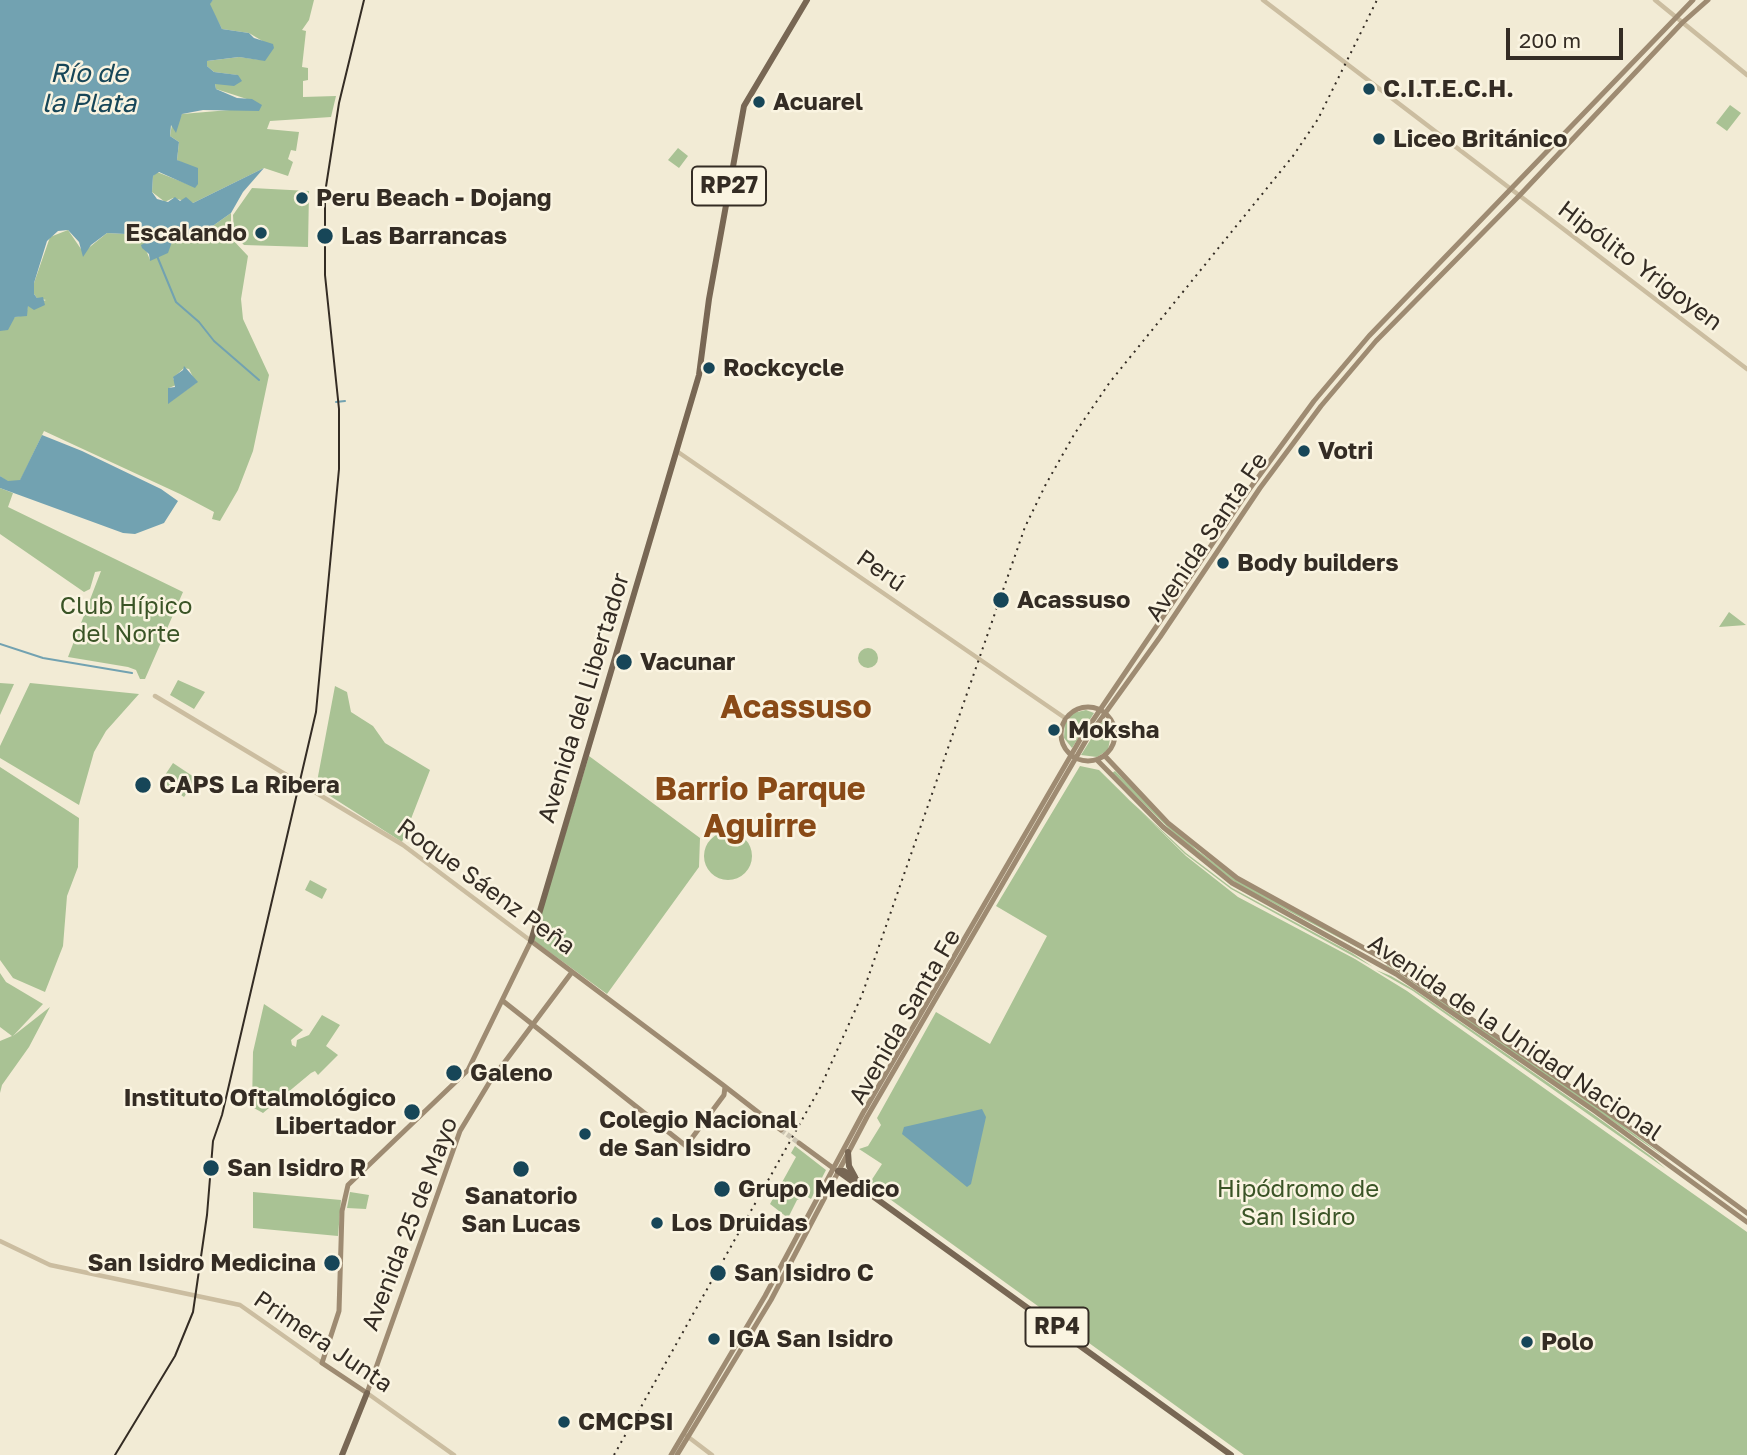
<!DOCTYPE html>
<html>
<head>
<meta charset="utf-8">
<style>
  body { margin:0 }
  #map { position:relative; width:1747px; height:1455px; overflow:hidden; background:#f2ebd5; font-family:"Golos Text",sans-serif }
  canvas { display:block }
  .scale { position:absolute; left:1506px; top:28px; width:117px; height:32px; box-sizing:border-box; border:4px solid #342c24; border-top:0; padding-left:9px; font-size:21px; line-height:24px; white-space:nowrap; color:#342c24; -webkit-text-stroke:5px #faf4e1; paint-order:stroke }
</style>
</head>
<body>
<div id="map">
<canvas width="1747" height="1455"></canvas>
<div class="scale">200 m</div>
</div>
<script>
const ctx = document.querySelector('canvas').getContext('2d');
ctx.lineJoin = 'round';
function fillPath(path, color) {
  ctx.fillStyle = color;
  ctx.fill(path, 'evenodd');
}
function toPath(rows) {
  const path = new Path2D();
  for (const r of rows) {
    if (r.length === 3) {
      path.moveTo(r[0] + r[2], r[1]);
      path.arc(r[0], r[1], r[2], 0, 2 * Math.PI);
      continue;
    }
    path.moveTo(r[0], r[1]);
    for (let i = 2; i < r.length; i += 2) path.lineTo(r[i], r[i + 1]);
  }
  return path;
}
function strokePath(path, color, width, dash) {
  ctx.strokeStyle = color;
  ctx.lineWidth = width;
  ctx.lineCap = dash ? 'butt' : 'round';
  ctx.setLineDash(dash || []);
  ctx.stroke(path);
}
function write(font, color, halo, rows, align = 'center') {
  ctx.font = font + ' "Golos Text",sans-serif';
  ctx.lineWidth = 5;
  ctx.setLineDash([]);
  ctx.textBaseline = 'middle';
  ctx.strokeStyle = halo;
  ctx.fillStyle = color;
  for (const [text, x, y, turn = 0] of rows) {
    ctx.save();
    ctx.translate(x, y);
    ctx.rotate((+turn || 0) * Math.PI / 180);
    ctx.textAlign = isNaN(turn) ? turn : align;
    if (halo) ctx.strokeText(text, 0, 0);
    ctx.fillText(text, 0, 0);
    ctx.restore();
  }
}
const green = toPath([
  [213,0,314,0,309,20,302,30,306,31,302,67,308,68,308,80,303,81,303,97,336,96,331,117,270,121,267,129,299,132,296,151,291,150,288,159,293,162,288,176,264,168,193,203,173,198,165,202,152,192,153,176,157,172,190,185,182,163,177,160,179,142,170,136,172,124,177,124,182,114,253,108,250,100,216,89,215,84,238,79,237,75,214,72,207,66,207,61,239,57,261,60,264,42,249,33,222,29,209,4],
  [1730,105,1741,113,1727,131,1716,123],
  [678,148,688,156,679,168,668,160],
  [252,188,309,191,308,247,244,245,234,234,233,215],
  [231,213,231,238,248,256,241,299,243,319,269,375,253,451,238,490,220,521,212,519,214,512,180,494,44,431,20,481,8,482,0,476,0,322,0,330,15,317,26,315,28,306,46,300,37,298,34,294,34,283,50,237,68,230,81,249,86,250,107,233,144,235,149,237,146,250,150,260,168,246,173,239,197,237],
  [184,368,189,369,196,383,168,403,169,388,176,385,173,378],
  [0,488,13,493,8,507,183,592,145,679,140,679,136,670,128,667,68,657,101,571,95,572,90,589,84,592,0,534],
  [1729,612,1746,625,1719,627],
  [868,658,10],
  [178,680,205,692,194,709,170,695],
  [0,683,14,684,0,715],
  [30,683,139,694,106,731,94,752,79,805,0,758,0,746],
  [335,686,347,692,351,712,373,726,385,743,430,770,402,842,316,787],
  [1086,710,1094,713,1072,748,1064,738,1065,722,1073,713],
  [1103,720,1111,734,1108,750,1097,757,1081,755],
  [589,756,700,838,699,867,607,994,533,940],
  [173,763,197,779,184,797,161,781],
  [1080,766,1099,770,1186,856,1238,897,1355,959,1407,991,1747,1232,1747,1455,1244,1455,869,1184,882,1164,859,1149,868,1146,881,1125,877,1118,936,1012,990,1044,1047,936,996,906],
  [0,767,79,818,78,867,67,896,63,946,45,992,13,978,0,960],
  [1115,771,1197,850,1232,876,1372,955,1239,885,1188,847,1112,773],
  [1124,795,1186,853,1232,888,1352,953,1373,967,1231,889,1185,854],
  [728,856,24],
  [310,880,327,889,322,899,305,890],
  [1386,965,1387,965,1600,1108,1666,1158],
  [1376,970,1391,976,1413,989,1593,1114,1652,1157,1666,1169,1413,991],
  [0,973,6,982,43,1004,13,1036,50,1007,29,1047,2,1085,0,1093,0,1041,12,1036,0,1027],
  [264,1004,303,1030,291,1040,292,1045,296,1047,297,1040,309,1035,322,1015,340,1025,326,1046,338,1055,318,1075,315,1071,311,1073,263,1113,252,1107,253,1052],
  [795,1146,826,1170,811,1199,806,1196,797,1200,788,1218,770,1204,796,1157,791,1153],
  [253,1192,341,1200,338,1236,253,1228],
  [350,1192,369,1195,366,1209,347,1208]
]);
const water = toPath([
  [0,0,213,0,210,4,222,29,249,33,254,38,273,44,274,48,265,61,239,57,207,61,207,66,214,72,238,75,242,81,234,86,215,84,216,89,237,98,252,99,262,105,259,111,203,110,182,114,176,133,171,125,170,136,179,142,177,160,198,168,198,184,195,188,159,172,153,176,152,192,157,199,168,202,175,197,180,201,186,197,193,203,264,168,243,192,231,213,197,237,173,239,168,253,150,261,149,254,142,248,141,245,149,241,144,235,107,233,91,245,83,257,79,242,68,230,58,231,47,241,34,283,34,294,37,298,43,297,45,305,34,310,28,306,27,316,15,317,8,330,0,331],
  [184,366,198,382,168,404,168,388,175,387,173,377,183,370],
  [42,435,82,451,161,489,178,501,164,523,135,534,123,533,0,488,0,476,8,481,20,480],
  [982,1109,986,1117,971,1184,967,1187,902,1134,904,1127]
]);
const stream = toPath([
  [157,256,176,302,199,322,214,341,259,380],
  [336,402,345,401],
  [0,644,43,658,132,673]
]);
const secondaryTunnel = toPath([
  [781,1130,799,1143]
]);
const tertiary = toPath([
  [1263,0,1747,369],
  [1655,0,1747,75],
  [678,452,1065,718],
  [155,696,403,845,531,941],
  [0,1241,50,1265,240,1305,322,1363],
  [367,1393,454,1455],
  [687,1436,712,1455]
]);
const secondary = toPath([
  [1088,734,27],
  [1105,756,1168,823,1237,878,1382,958,1632,1129,1747,1213],
  [1097,760,1163,827,1232,883,1396,974,1596,1112,1747,1222],
  [572,972,489,1083,460,1131,367,1393,322,1363,339,1311,342,1211,348,1185,468,1070,531,941,723,1085,781,1130],
  [503,1001,686,1146,724,1095,725,1087],
  [799,1143,833,1168],
  [671,1455,765,1296,863,1113,1081,738,1248,491,1314,401,1369,336,1693,0],
  [677,1455,771,1300,867,1117,1088,737,1160,637,1260,488,1321,406,1376,341,1519,196,1682,23,1708,0]
]);
const primary = toPath([
  [531,941,699,375,709,299,744,106,807,0],
  [848,1152,849,1166,855,1177],
  [838,1171,1231,1455],
  [838,1171,844,1171,866,1186],
  [342,1455,367,1393]
]);
const tram = toPath([
  [115,1455,175,1356,193,1312,207,1215,213,1141,222,1115,316,712,339,469,339,409,325,275,325,193,339,103,364,0]
]);
const rail = toPath([
  [614,1455,821,1086,862,995,1025,527,1046,484,1075,433,1110,382,1293,156,1318,119,1377,0]
]);
const markers = [
  [1369,89,7,"#174658"],
  [759,102,7,"#174658"],
  [1379,139,7,"#174658"],
  [302,198,7,"#174658"],
  [261,233,7,"#174658"],
  [325,236,9,"#174658"],
  [709,368,7,"#174658"],
  [1304,451,7,"#174658"],
  [1223,563,7,"#174658"],
  [1001,600,9,"#174658"],
  [624,662,9,"#174658"],
  [1054,730,7,"#174658"],
  [143,785,9,"#174658"],
  [454,1073,9,"#174658"],
  [412,1112,9,"#174658"],
  [585,1134,7,"#174658"],
  [211,1168,9,"#174658"],
  [521,1169,9,"#174658"],
  [722,1189,9,"#174658"],
  [657,1223,7,"#174658"],
  [332,1263,9,"#174658"],
  [718,1273,9,"#174658"],
  [714,1339,7,"#174658"],
  [1527,1342,7,"#174658"],
  [564,1422,7,"#174658"]
];
const shields = [
  [729,186,74],
  [1057,1327,63]
];
const shieldNames = [
  ["RP27",729,186],
  ["RP4",1057,1327]
];
const poiNames = [
  ["C.I.T.E.C.H.",1383,89],
  ["Acuarel",773,102],
  ["Liceo Británico",1393,139],
  ["Peru Beach - Dojang",316,198],
  ["Escalando",247,233,"right"],
  ["Las Barrancas",341,236],
  ["Rockcycle",723,368],
  ["Votri",1318,451],
  ["Body builders",1237,563],
  ["Acassuso",1017,600],
  ["Vacunar",640,662],
  ["Moksha",1068,730],
  ["CAPS La Ribera",159,785],
  ["Galeno",470,1073],
  ["Instituto Oftalmológico",396,1098,"right"],
  ["Libertador",396,1126,"right"],
  ["Colegio Nacional",599,1120],
  ["de San Isidro",599,1148],
  ["San Isidro R",227,1168],
  ["Grupo Medico",738,1189],
  ["Sanatorio",521,1196,"center"],
  ["San Lucas",521,1224,"center"],
  ["Los Druidas",671,1223],
  ["San Isidro Medicina",316,1263,"right"],
  ["San Isidro C",734,1273],
  ["IGA San Isidro",728,1339],
  ["Polo",1541,1342],
  ["CMCPSI",578,1422]
];
const streetNames = [
  ["Hipólito Yrigoyen",1640,266,37],
  ["Avenida Santa Fe",1207,537,-56],
  ["Perú",881,571,35],
  ["Avenida del Libertador",584,698,-73],
  ["Roque Sáenz Peña",486,887,36],
  ["Avenida Santa Fe",905,1017,-60],
  ["Avenida de la Unidad Nacional",1515,1038,34],
  ["Avenida 25 de Mayo",410,1224,-69],
  ["Primera Junta",323,1342,34]
];
const parkNames = [
  ["Club Hípico",126,606],
  ["del Norte",126,634],
  ["Hipódromo de",1298,1189],
  ["San Isidro",1298,1217]
];
const waterNames = [
  ["Río de",89,74],
  ["la Plata",89,104]
];
const districtNames = [
  ["Acassuso",796,708],
  ["Barrio Parque",760,790],
  ["Aguirre",760,827]
];
fillPath(green, '#a9c294');
fillPath(water, '#72a2b1');
strokePath(stream, '#72a2b1', 2);
strokePath(secondaryTunnel, '#ccc5b2', 5, [5, 2.5]);
strokePath(tertiary, '#cbbda0', 4.5);
strokePath(secondary, '#9e8b72', 5);
strokePath(primary, '#786754', 6);
strokePath(tram, '#342c24', 2);
strokePath(rail, '#342c24', 2, [2, 5]);
for (const [x, y, r, color] of markers) {
  const dot = new Path2D();
  dot.arc(x, y, r, 0, 2 * Math.PI);
  ctx.fillStyle = color;
  ctx.fill(dot);
  strokePath(dot, '#faf4e1', 2.5);
}
for (const [x, y, w] of shields) {
  const box = new Path2D();
  box.roundRect(x - w / 2, y - 19.5, w, 39, 5);
  ctx.fillStyle = '#faf4e1';
  ctx.fill(box);
  strokePath(box, '#342c24', 2);
}
write('bold 23px', '#342c24', null, shieldNames);
write('bold 24px', '#342c24', '#faf4e1', poiNames, 'left');
write('24px', '#342c24', '#faf4e1', streetNames);
write('24px', '#3a5426', '#faf4e1', parkNames);
write('italic 26px', '#174658', '#faf4e1', waterNames);
write('bold 32px', '#894a17', '#faf4e1', districtNames);
</script>
</body>
</html>
